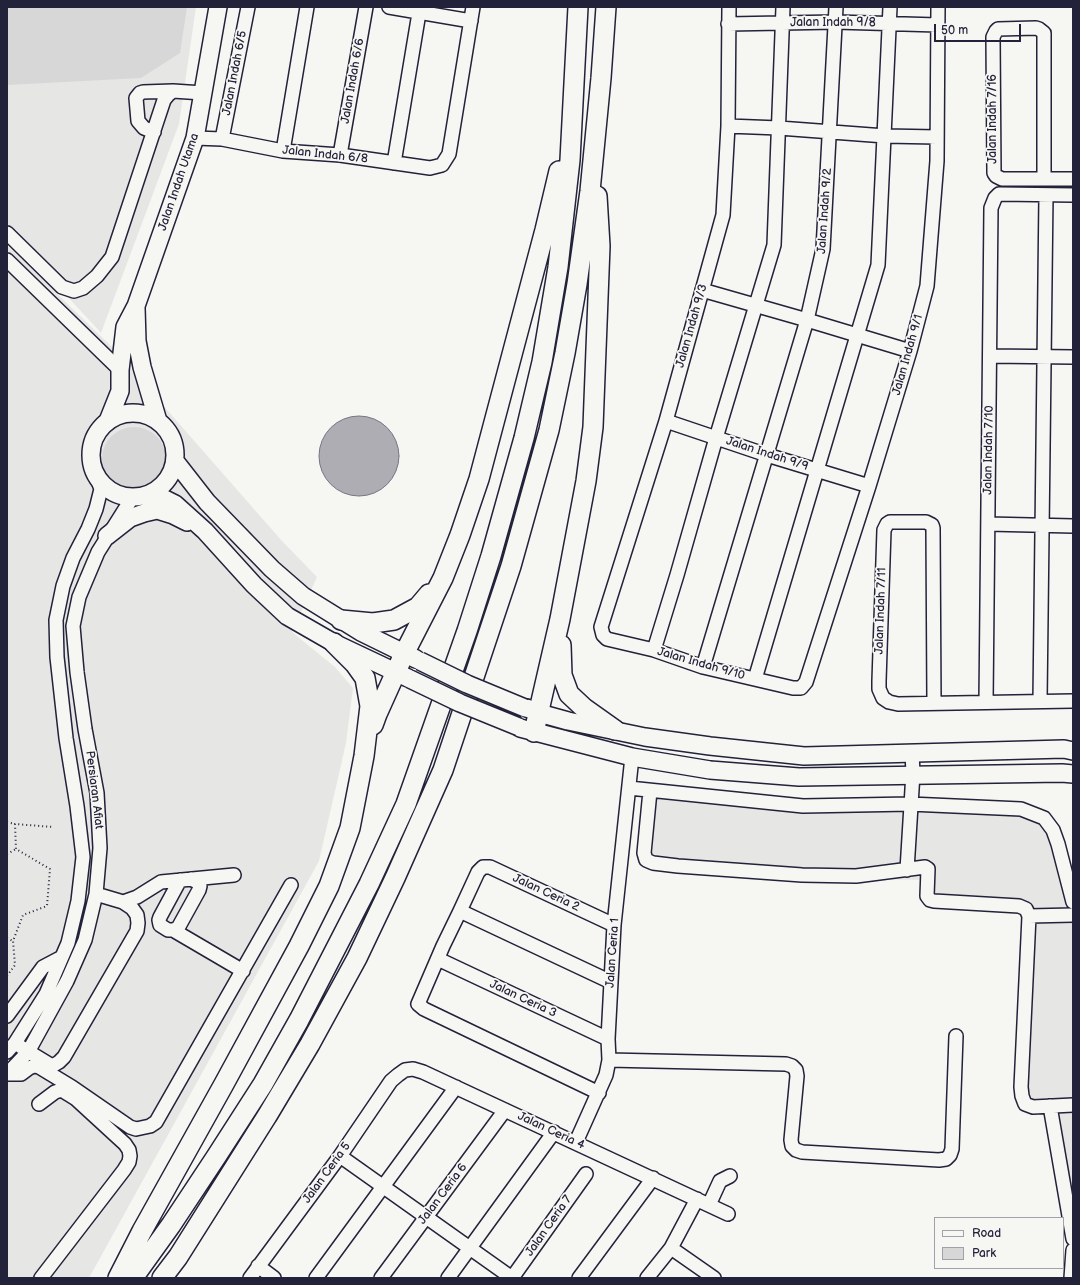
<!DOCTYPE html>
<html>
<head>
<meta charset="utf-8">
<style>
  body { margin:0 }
  #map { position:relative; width:1080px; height:1285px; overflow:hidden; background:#f6f6f2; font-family:"Balsamiq Sans",sans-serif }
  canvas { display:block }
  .frame { position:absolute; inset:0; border:8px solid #22223b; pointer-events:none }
  .legend { position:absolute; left:934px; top:1217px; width:130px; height:52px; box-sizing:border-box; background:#f6f6f2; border:1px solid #a1a1a9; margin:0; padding:5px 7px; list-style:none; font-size:12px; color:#22223b }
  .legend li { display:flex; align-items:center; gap:8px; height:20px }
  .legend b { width:20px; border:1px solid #a1a1a9 }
  .scale { position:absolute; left:934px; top:24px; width:87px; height:18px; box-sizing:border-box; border:2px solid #22223b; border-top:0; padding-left:5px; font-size:12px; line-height:14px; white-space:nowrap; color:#22223b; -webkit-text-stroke:3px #f6f6f2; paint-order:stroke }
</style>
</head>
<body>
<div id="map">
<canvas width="1080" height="1285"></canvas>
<div class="frame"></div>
<ul class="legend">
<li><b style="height:5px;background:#f6f6f2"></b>Road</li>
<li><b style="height:11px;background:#d7d7d7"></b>Park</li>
</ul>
<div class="scale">50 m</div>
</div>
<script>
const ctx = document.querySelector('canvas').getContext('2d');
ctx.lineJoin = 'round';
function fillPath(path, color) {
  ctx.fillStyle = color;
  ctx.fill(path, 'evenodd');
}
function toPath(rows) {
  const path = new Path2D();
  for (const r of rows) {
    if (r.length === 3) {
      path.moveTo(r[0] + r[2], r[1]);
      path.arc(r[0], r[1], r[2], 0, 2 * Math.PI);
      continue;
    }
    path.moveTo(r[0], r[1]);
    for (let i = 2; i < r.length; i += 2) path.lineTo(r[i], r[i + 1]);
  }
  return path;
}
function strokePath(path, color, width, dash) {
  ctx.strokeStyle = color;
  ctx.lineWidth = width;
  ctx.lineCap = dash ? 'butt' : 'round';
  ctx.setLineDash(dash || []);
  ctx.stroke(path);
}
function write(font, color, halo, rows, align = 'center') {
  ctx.font = font + ' "Balsamiq Sans",sans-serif';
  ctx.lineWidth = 3.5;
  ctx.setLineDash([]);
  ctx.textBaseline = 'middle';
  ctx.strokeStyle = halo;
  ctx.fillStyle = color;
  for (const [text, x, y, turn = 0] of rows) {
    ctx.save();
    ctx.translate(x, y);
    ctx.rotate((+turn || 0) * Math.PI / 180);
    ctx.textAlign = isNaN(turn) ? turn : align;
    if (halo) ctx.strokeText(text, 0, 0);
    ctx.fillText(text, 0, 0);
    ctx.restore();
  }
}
const built = toPath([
  [7,7,196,7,179,124,101,333,7,231],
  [7,245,111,346,282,541,317,577,292,632,335,667,353,688,346,743,319,861,89,1278,7,1278],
  [648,787,802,802,1046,815,1073,887,1073,1278,1070,1242,1048,1111,1018,1103,1023,912,929,903,925,880,856,879,644,861]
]);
const green = toPath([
  [7,7,187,7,180,53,141,78,7,85],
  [134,459,32]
]);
const water = toPath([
  [359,456,40]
]);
const path = toPath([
  [7,822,15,824],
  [7,854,16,849],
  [7,938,13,941],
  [7,976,15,965,13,941,23,915,47,906,50,869,16,849,15,824,53,827]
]);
const minor = toPath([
  [389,7,471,21],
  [729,7,728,126,723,215,666,421,601,627,603,635,607,639,654,650,703,667,793,688,801,688,806,682,869,486,910,351,927,286,937,161,938,7],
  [728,24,836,22,938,25],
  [728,126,779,128,885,136,937,137],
  [154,132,144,128,138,121,136,98,140,93,143,92,173,91],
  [195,138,222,139,283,151,340,155,430,168,442,165,449,154,473,7],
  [222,139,248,7],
  [283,151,307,7],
  [340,155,366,7],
  [394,163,420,7],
  [1044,178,1044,33,1039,29,1036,28,998,29,996,31,993,37,994,173,996,176,1002,179,1073,179],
  [7,233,62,287,74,291,83,288,97,276,112,257,164,100,168,95,173,91,203,93],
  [7,260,120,370],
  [702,290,807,320,910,351],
  [990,356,1073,357],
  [666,421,767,455,869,486],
  [988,524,1073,526],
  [654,650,677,575,716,438,774,245,783,7],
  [703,667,807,320,823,249,836,7],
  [755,679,878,265,890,7],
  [1040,701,1046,195],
  [986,702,991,208,995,198,999,194,1073,195],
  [934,703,933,528,932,525,926,522,890,522,887,524,884,530,879,681,879,689,883,698,889,702,898,704,1073,701],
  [629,788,803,806,910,804,1021,809,1044,818,1053,830,1058,844,1073,902],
  [650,791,644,853,646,860,653,863,678,866,802,875,856,876,925,867,928,869,927,896,930,900,934,901,1019,906,1026,909,1029,916,1021,1087,1022,1096,1025,1104,1033,1107,1073,1105],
  [907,870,913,773,912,753],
  [180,880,160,917,159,920,160,925,168,930,173,930,178,928,199,890,200,886,199,883,191,879],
  [123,902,137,897,161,882,234,875],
  [460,911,611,982],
  [1029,916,1073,915],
  [173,930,243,971],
  [438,959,608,1039],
  [7,1016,43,967,62,957],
  [21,1047,49,1064,54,1065,59,1062,64,1057,137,931,138,923,137,915,132,908,123,902,96,894],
  [7,1052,15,1043,46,994,68,943,78,901,83,857,77,806,66,738,57,657,56,620,63,586,73,558,88,529,96,509,101,489,97,478],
  [609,1060,786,1064,792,1066,796,1070,797,1076,791,1140,792,1146,796,1150,802,1152,939,1160,946,1159,950,1155,952,1149,956,1036],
  [7,1074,28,1052,67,981,85,940,96,894,100,848,97,793,85,729,77,672,73,626,79,597,98,552,132,498],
  [8,1074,21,1074,29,1068,34,1066,39,1067,72,1087,130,1127,136,1129,150,1126,156,1122,291,885],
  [599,1093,424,1009,418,1004,443,946,460,911,478,872,483,867,490,867,614,925],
  [39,1104,55,1092,62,1090,68,1094,76,1099,125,1144,129,1150,130,1156,129,1162,124,1170,41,1278],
  [1050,1106,1073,1239],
  [576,1142,606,1075,609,1060,608,1039,614,925,632,757],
  [340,1156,512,1278],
  [709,1205,720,1181,730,1176],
  [671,1248,714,1278],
  [258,1266,274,1278],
  [250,1278,340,1156,391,1081,398,1075,405,1070,413,1069,423,1072,728,1214],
  [316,1278,456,1087],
  [381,1278,505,1110],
  [448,1278,554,1132],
  [512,1278,586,1174],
  [579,1278,653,1178],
  [647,1278,671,1248,697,1199],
  [1071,1278,1073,1250]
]);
const major = toPath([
  [136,308,137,341,142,367,158,421],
  [133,455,42],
  [108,421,120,391,120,370,125,327,136,306,195,138,218,7],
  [175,461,207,502,272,569,303,596,361,632,416,659],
  [145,496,163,498,175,504,205,531,254,585,287,616,334,643,408,678],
  [107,536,130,518,144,513,157,510,173,515,187,522],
  [527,708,539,713,568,721,645,737,710,746,804,756,1064,749,1073,751],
  [520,728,632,757,710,770,799,777,1062,773,1073,774]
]);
const highway = toPath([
  [341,620,373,623,394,620,418,607,429,594],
  [561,645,562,675,569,694,584,708,615,730],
  [373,725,377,714,404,654,443,578,460,535,479,479,545,230,559,171],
  [534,732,560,619,586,481,593,427,600,246,597,196],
  [118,1278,142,1231,224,1084,299,946,329,886,350,828,364,756,370,706,365,678,355,664,334,643],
  [133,1278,171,1225,216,1157,263,1084,299,1020,369,884,406,804,467,631,491,556,524,438,542,362,558,267,570,160,578,7],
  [162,1278,178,1257,267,1116,310,1044,357,958,395,878,443,770,511,566,549,430,565,353,577,284,590,191,601,78,606,7]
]);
const majorBridge = toPath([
  [420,661,467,684,525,708],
  [410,679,460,703,519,727]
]);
const streetNames = [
  ["Jalan Indah 9/8",833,23],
  ["Jalan Indah 6/5",235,73,-79],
  ["Jalan Indah 6/6",353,81,-80],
  ["Jalan Indah 7/16",993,119,-90],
  ["Jalan Indah 6/8",325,155,6],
  ["Jalan Indah Utama",179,182,-71],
  ["Jalan Indah 9/2",825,211,-86],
  ["Jalan Indah 9/3",692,326,-74],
  ["Jalan Indah 9/1",908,355,-74],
  ["Jalan Indah 7/10",989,450,-89],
  ["Jalan Indah 9/9",767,454,18],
  ["Jalan Indah 7/11",881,611,-88],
  ["Jalan Indah 9/10",701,664,16],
  ["Persiaran Afiat",94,790,83],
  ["Jalan Ceria 2",546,893,25],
  ["Jalan Ceria 1",613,953,-86],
  ["Jalan Ceria 3",523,999,25],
  ["Jalan Ceria 4",551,1131,25],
  ["Jalan Ceria 5",327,1173,-54],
  ["Jalan Ceria 6",443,1194,-53],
  ["Jalan Ceria 7",549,1226,-55]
];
fillPath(built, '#e6e6e4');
fillPath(green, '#d7d7d7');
fillPath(water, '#adadb3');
strokePath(water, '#757583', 1);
strokePath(minor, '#22223b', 16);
strokePath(major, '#22223b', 20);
strokePath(highway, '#22223b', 22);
strokePath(path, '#22223b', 2, [1, 3]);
strokePath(minor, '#f6f6f2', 13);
strokePath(major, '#f6f6f2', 17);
strokePath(highway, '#f6f6f2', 19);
strokePath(majorBridge, '#22223b', 20, []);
strokePath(majorBridge, '#f6f6f2', 17);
write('12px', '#22223b', '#f6f6f2', streetNames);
</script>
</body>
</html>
